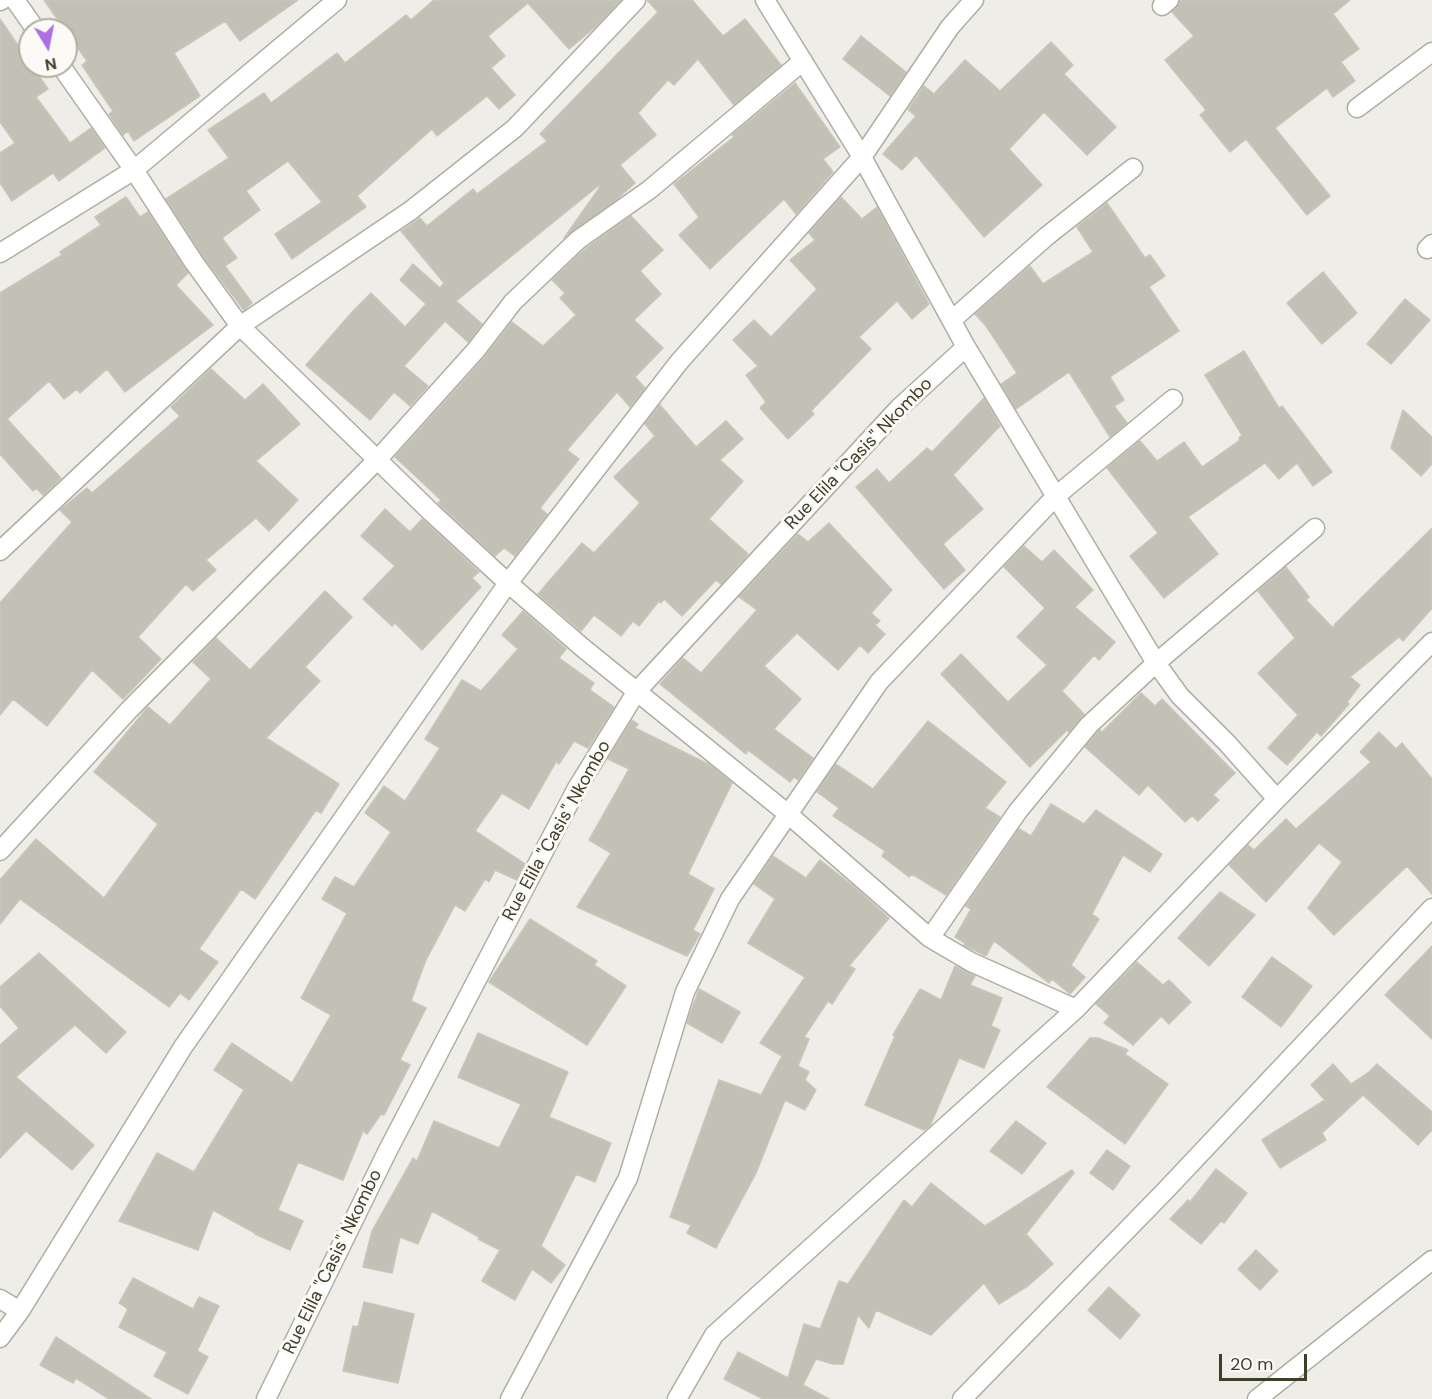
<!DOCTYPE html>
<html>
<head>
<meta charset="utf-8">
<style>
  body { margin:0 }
  #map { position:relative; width:1432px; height:1399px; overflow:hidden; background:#eeede7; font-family:"DM Sans",sans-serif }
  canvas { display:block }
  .north { position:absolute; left:18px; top:18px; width:60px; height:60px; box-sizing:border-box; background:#fbfaf7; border:2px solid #afafa4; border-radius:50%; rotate:170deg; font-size:16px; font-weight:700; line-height:24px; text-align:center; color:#3e3f27 }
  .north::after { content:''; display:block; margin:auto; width:21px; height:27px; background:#af6ee5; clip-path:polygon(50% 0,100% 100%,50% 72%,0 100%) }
  .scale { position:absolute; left:1219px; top:1354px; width:88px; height:27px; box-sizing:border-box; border:3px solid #3e3f27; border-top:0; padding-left:8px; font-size:18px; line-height:21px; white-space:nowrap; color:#3e3f27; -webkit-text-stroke:4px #fbfaf7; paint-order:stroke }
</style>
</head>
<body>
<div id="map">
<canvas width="1432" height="1399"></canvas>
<div class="north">N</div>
<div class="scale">20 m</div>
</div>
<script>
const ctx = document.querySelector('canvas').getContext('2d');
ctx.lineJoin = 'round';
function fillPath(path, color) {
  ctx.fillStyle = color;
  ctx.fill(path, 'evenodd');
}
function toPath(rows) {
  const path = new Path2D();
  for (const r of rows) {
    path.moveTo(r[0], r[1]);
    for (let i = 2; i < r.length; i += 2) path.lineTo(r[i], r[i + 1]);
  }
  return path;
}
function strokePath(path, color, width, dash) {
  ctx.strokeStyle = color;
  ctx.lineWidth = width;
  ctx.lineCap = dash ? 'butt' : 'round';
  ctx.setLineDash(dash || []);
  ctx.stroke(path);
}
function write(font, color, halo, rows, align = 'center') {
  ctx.font = font + ' "DM Sans",sans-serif';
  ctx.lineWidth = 6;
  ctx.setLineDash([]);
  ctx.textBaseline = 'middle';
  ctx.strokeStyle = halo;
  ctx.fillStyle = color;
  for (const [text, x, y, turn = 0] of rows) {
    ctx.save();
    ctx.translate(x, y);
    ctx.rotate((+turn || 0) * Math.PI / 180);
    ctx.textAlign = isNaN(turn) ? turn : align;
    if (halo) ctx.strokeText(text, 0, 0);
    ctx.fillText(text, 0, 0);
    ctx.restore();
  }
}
const building = toPath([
  [44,0,298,0,240,41,225,21,174,53,200,96,134,141,128,131,123,135,109,114,113,111,82,65,87,61,44,0],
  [434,0,621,0,594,28,569,49,528,3,488,36,505,56,491,68,515,95,499,109,487,96,437,136,432,129,357,196,366,207,292,259,275,234,322,202,288,161,246,191,260,210,222,238,237,258,225,266,252,303,244,310,202,255,166,199,229,158,208,130,264,93,271,103,337,53,345,63,406,15,411,20,434,0],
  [647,0,692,0,723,36,745,19,781,65,734,105,698,59,674,85,668,80,638,113,656,135,620,165,635,183,616,200,564,238,600,187,598,186,456,301,482,324,468,342,445,321,404,366,428,386,410,406,394,392,370,420,306,365,353,311,371,293,405,327,426,304,400,280,413,264,440,288,444,283,401,231,420,218,427,226,473,189,477,194,547,141,540,134,658,12,647,0],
  [1180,0,1350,0,1333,14,1359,49,1341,62,1355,81,1333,97,1327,88,1275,128,1330,196,1307,215,1246,139,1230,152,1200,115,1206,110,1165,60,1194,36,1172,12,1179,4,1180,0],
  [0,19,30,63,30,66,32,66,48,89,36,97,70,143,91,128,105,148,59,181,53,173,12,201,0,183,0,153,15,143,0,122,0,19],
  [861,36,906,72,890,96,843,59,861,36],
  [1051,42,1073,65,1064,74,1116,127,1087,155,1044,112,1009,149,1042,185,984,237,916,155,902,170,883,154,916,116,908,110,924,86,934,94,965,60,1000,91,1051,42],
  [795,83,840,147,823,159,833,172,796,214,784,199,710,269,679,235,699,217,674,184,734,137,732,135,795,83],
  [126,197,140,217,148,212,188,273,176,285,213,325,125,392,107,369,80,393,77,389,64,399,49,381,7,419,61,478,43,495,36,488,33,491,0,454,0,293,62,255,60,252,101,225,95,217,126,197],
  [841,197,862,219,877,207,929,304,912,319,897,301,859,337,871,349,811,411,814,414,788,439,760,408,766,402,746,375,758,366,733,340,754,320,771,337,817,289,790,260,815,240,809,233,841,197],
  [1107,203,1145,258,1150,255,1165,276,1149,287,1179,331,1110,377,1124,400,1114,406,1127,423,1110,437,1069,372,1016,409,1001,384,1017,373,986,326,975,314,1030,266,1043,284,1093,252,1077,227,1107,203],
  [631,216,663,250,640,271,661,294,634,320,663,348,635,377,645,388,630,407,617,392,567,450,579,459,540,508,547,514,515,556,504,548,495,556,438,503,441,500,395,457,484,358,512,322,543,346,576,315,560,298,565,293,552,280,585,249,631,216],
  [1323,272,1357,313,1322,344,1287,303,1323,272],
  [1405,299,1430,320,1391,364,1367,344,1405,299],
  [1244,351,1279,408,1282,406,1332,472,1313,486,1297,463,1279,479,1265,463,1188,517,1218,554,1164,598,1130,556,1158,533,1107,468,1140,441,1157,461,1184,442,1202,467,1240,440,1239,438,1242,435,1205,375,1244,351],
  [211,369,245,400,263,384,300,424,256,461,298,500,269,531,256,518,206,560,216,570,193,591,186,584,138,637,161,659,123,699,92,670,47,726,13,699,0,715,0,603,72,522,60,510,87,488,92,493,180,416,171,407,211,369],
  [984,398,1000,426,953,475,983,509,943,544,965,570,944,589,856,487,877,469,889,483,927,448,932,452,984,398],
  [660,405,696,447,726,421,743,439,720,460,743,481,709,519,748,554,721,584,716,580,682,616,664,599,661,603,659,601,639,626,633,621,621,636,594,615,581,631,538,594,582,543,594,553,640,503,614,477,655,436,645,424,660,405],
  [1403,410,1432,437,1432,464,1421,476,1391,448,1403,410],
  [385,509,410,532,422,519,479,572,472,578,481,587,422,650,395,623,392,626,363,599,395,566,361,536,385,509],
  [829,523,892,590,871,613,880,621,875,625,885,634,868,653,860,645,838,670,797,633,764,666,801,699,774,729,813,758,798,780,794,777,790,782,748,750,746,754,660,684,683,658,701,673,757,610,739,597,798,534,808,542,829,523],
  [1432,528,1432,608,1403,641,1399,637,1350,677,1360,685,1347,702,1349,704,1321,736,1317,732,1287,765,1268,748,1298,715,1258,673,1295,638,1258,591,1286,567,1309,597,1306,600,1333,628,1335,624,1432,528],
  [1024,546,1042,562,1054,550,1093,590,1075,607,1115,642,1099,660,1094,655,1062,691,1084,714,1069,732,1067,730,1030,767,941,674,961,654,1008,702,1047,665,1017,637,1045,608,1004,567,1024,546],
  [325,591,352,617,305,667,320,681,266,738,339,784,321,813,316,810,255,899,241,889,199,949,218,962,189,1000,180,993,169,1007,20,899,0,924,0,880,36,839,104,898,158,824,94,772,148,707,170,725,211,679,193,662,216,638,250,670,325,591],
  [523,611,566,649,559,658,594,683,590,690,614,707,588,748,574,741,559,764,556,762,529,809,502,793,475,831,525,864,517,880,495,870,489,882,485,879,465,911,455,905,425,962,411,1001,426,1008,400,1060,410,1065,384,1115,381,1114,367,1134,363,1131,343,1180,298,1162,278,1210,303,1221,290,1250,255,1234,255,1233,213,1210,198,1250,119,1221,157,1153,194,1172,244,1090,214,1070,232,1043,292,1083,331,1015,301,998,347,913,322,899,335,877,354,887,391,832,365,813,384,786,405,801,440,748,425,739,462,680,481,691,518,649,502,635,523,611],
  [1141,693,1155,706,1162,699,1235,773,1213,795,1219,800,1198,821,1192,816,1185,822,1148,785,1139,795,1085,747,1097,733,1100,730,1102,732,1141,693],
  [632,720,638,724,635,728,710,765,732,783,688,874,714,889,693,930,700,934,687,956,577,907,611,853,589,840,629,769,608,759,632,720],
  [928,721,1006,782,985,808,1000,817,946,895,912,874,909,877,882,856,885,851,833,816,839,808,817,792,836,764,873,789,928,721],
  [1379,732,1396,749,1402,743,1432,779,1432,894,1407,866,1334,935,1308,908,1342,862,1319,843,1266,902,1229,865,1248,845,1254,850,1286,819,1296,829,1371,762,1360,752,1379,732],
  [1051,804,1084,824,1096,810,1162,854,1150,872,1123,855,1092,914,1099,919,1071,965,1085,977,1070,994,1052,979,1049,983,994,941,986,956,964,945,965,943,955,937,971,909,966,906,1019,829,1031,836,1051,804],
  [773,856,806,878,820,860,852,885,889,918,849,966,855,969,832,1004,828,1001,804,1037,809,1039,798,1066,809,1072,805,1080,816,1090,805,1110,785,1100,756,1173,716,1248,687,1233,691,1225,670,1217,719,1080,761,1095,782,1056,760,1043,805,977,748,943,775,899,754,884,773,856],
  [1220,892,1255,915,1209,966,1178,938,1220,892],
  [530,919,597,961,594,965,626,986,587,1045,489,982,530,919],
  [1432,946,1432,1039,1385,995,1432,946],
  [39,953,126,1032,106,1053,75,1025,16,1077,94,1145,72,1170,26,1131,0,1158,0,1045,19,1028,0,1006,0,987,39,953],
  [1272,957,1312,986,1281,1027,1242,997,1272,957],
  [1137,962,1163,985,1169,980,1191,1002,1169,1024,1161,1016,1133,1045,1104,1023,1110,1016,1096,1004,1137,962],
  [955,966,975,976,970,985,1002,998,991,1026,1000,1030,984,1068,959,1058,930,1126,924,1130,865,1105,895,1036,893,1035,920,989,941,1000,955,966],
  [699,989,740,1012,722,1043,687,1023,699,989],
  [478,1033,568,1072,549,1117,611,1143,595,1182,576,1174,541,1246,565,1265,551,1283,532,1269,515,1300,482,1281,500,1250,478,1239,479,1237,432,1211,418,1244,400,1237,392,1273,363,1267,372,1231,413,1158,417,1161,434,1121,499,1148,521,1104,458,1077,478,1033],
  [1090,1038,1098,1038,1128,1050,1125,1054,1168,1084,1125,1144,1047,1087,1090,1038],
  [1333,1064,1351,1084,1369,1072,1377,1064,1432,1112,1432,1130,1418,1145,1363,1095,1322,1133,1326,1140,1280,1168,1262,1140,1325,1100,1311,1085,1333,1064],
  [1016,1121,1046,1143,1022,1174,990,1151,1016,1121],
  [1107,1150,1130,1166,1113,1190,1090,1173,1107,1150],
  [1216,1169,1247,1193,1224,1223,1221,1221,1201,1244,1170,1219,1188,1200,1190,1202,1216,1169],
  [1072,1170,1074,1173,1026,1234,1053,1264,1029,1285,999,1304,984,1283,931,1335,876,1310,869,1328,858,1315,843,1364,833,1364,816,1359,803,1385,829,1399,763,1399,724,1379,738,1352,788,1378,804,1324,820,1329,839,1281,848,1284,904,1200,912,1207,931,1183,985,1226,1072,1170],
  [1256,1250,1278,1271,1260,1290,1238,1269,1256,1250],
  [133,1278,193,1309,199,1297,219,1306,197,1351,208,1357,188,1394,154,1376,167,1352,119,1327,128,1309,119,1303,133,1278],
  [1109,1287,1140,1315,1120,1339,1088,1310,1109,1287],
  [364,1302,414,1314,398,1383,343,1371,353,1326,358,1327,364,1302],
  [56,1337,151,1399,109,1399,76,1378,73,1383,40,1365,56,1337]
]);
const minor = toPath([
  [15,0,36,30],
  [765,0,862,157,966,347,1156,663,1180,696,1227,743,1277,799],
  [0,1,2,0],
  [1162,6,1169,0],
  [61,66,134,170,193,261,240,326,432,513,508,583,583,648,788,814,930,938,971,962,1076,1009],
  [1357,108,1432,52],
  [1427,249,1432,244],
  [0,253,134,170,337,0],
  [952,320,1047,236,1133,168],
  [0,551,240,326,410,211,515,128,636,0],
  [0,851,129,710,378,459,476,350,513,302,578,240,649,190,803,61],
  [930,938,1018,811,1089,725,1156,663,1315,528],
  [0,1299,20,1311],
  [0,1338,20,1311,183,1047,508,583,679,362,862,157,950,27,974,0],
  [266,1399,388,1150,577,788,637,691,899,408,966,347],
  [510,1399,628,1178,685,992,730,899,879,682,1056,496,1173,399],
  [677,1399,714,1335,1076,1009,1277,799,1432,642],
  [962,1399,1165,1191,1432,908],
  [1257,1399,1432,1260]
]);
const streetNames = [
  ["Rue Elila \"Casis\" Nkombo",859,454,-46],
  ["Rue Elila \"Casis\" Nkombo",557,831,-61],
  ["Rue Elila \"Casis\" Nkombo",333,1262,-64]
];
fillPath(building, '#c3c1b6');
strokePath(building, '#c7c6ba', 1.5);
strokePath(minor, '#afaea2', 21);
strokePath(minor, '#fff', 18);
write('18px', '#3e3f27', '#fbfaf7', streetNames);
</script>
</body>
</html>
